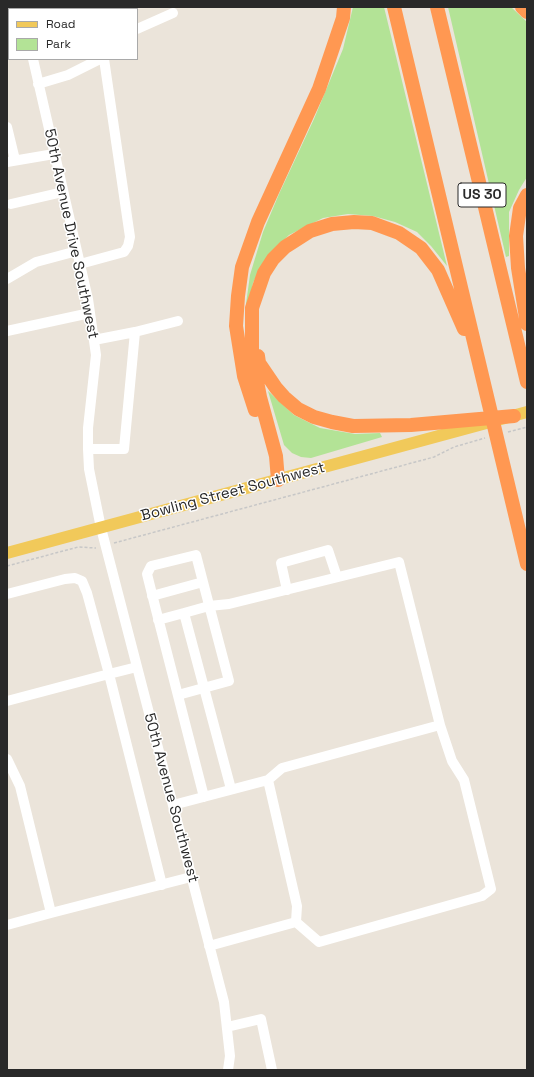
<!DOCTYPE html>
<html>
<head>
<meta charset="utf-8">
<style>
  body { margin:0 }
  #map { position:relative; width:534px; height:1077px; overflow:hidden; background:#ebe4da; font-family:"Space Grotesk",sans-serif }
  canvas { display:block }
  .frame { position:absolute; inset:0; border:8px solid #292929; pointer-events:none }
  .legend { position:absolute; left:8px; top:8px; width:130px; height:52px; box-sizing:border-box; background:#fff; border:1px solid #a9a9a9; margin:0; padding:5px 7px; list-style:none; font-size:12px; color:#292929 }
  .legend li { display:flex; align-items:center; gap:8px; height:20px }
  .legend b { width:20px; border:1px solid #a9a9a9 }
</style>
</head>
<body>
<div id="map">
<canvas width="534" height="1077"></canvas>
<div class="frame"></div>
<ul class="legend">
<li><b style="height:5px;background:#f1c95a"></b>Road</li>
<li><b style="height:11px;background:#b3e396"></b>Park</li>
</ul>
</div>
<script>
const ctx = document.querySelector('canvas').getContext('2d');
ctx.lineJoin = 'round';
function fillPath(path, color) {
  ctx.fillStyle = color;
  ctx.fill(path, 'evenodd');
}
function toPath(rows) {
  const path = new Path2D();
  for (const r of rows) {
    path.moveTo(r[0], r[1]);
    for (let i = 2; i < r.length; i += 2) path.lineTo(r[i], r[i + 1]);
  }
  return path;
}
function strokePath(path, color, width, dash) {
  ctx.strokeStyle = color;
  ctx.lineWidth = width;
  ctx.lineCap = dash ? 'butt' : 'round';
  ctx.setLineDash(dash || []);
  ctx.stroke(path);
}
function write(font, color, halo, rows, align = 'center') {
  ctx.font = font + ' "Space Grotesk",sans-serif';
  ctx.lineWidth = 3;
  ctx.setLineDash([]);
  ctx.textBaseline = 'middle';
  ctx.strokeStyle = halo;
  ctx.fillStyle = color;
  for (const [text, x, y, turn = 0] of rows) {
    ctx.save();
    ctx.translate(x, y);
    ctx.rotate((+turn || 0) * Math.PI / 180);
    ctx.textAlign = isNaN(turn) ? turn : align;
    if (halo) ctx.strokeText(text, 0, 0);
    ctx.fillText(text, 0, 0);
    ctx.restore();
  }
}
const green = toPath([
  [353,7,384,7,447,266,431,246,417,232,395,222,373,216,348,214,323,218,289,235,272,252,259,270,253,283,246,319,246,304,250,275,263,232,279,194,314,119,343,49],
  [448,7,511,7,527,22,527,177,519,190,509,212,509,256,506,257],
  [268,391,294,415,320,428,355,434,380,433,382,437,311,458,301,457,292,453,284,445]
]);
const path = toPath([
  [508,432,527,427],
  [114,543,434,457,454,447,485,438],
  [7,566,78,547,96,548]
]);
const minor = toPath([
  [21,7,21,9],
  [66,7,66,9],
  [137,29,173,13],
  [33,59,88,299,96,355,88,428,88,449,89,469,101,528,224,1002,230,1056,228,1070],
  [38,84,68,75,100,59],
  [7,127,15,160],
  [7,162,54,154],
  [11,204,63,192],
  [80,264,124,252,128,246,130,237,104,59],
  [7,279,36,262,77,251],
  [7,331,90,313],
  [135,332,178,321],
  [88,449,124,449,135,332,94,340],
  [287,590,281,563,328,550,337,577],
  [7,594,65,579,75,578,82,581,87,593,109,674,137,667],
  [152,596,203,582,196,555,151,566,147,574,155,606,204,797],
  [158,620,184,613],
  [178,695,229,681,203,582],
  [7,701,109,674,162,885],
  [7,759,20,786,51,913,191,877],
  [231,789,184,613,209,606,229,604,399,562,440,725,282,768,268,780],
  [173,805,268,780,297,906,296,922,209,946],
  [296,922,319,942,482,896,491,889,464,780,452,761,440,725],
  [7,925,51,913],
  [227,1027,261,1019,272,1070]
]);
const major = toPath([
  [7,553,527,412]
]);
const highway = toPath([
  [394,7,527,564],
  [437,7,527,382],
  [522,7,527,12],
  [527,195,520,208,516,236,518,268,527,324],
  [258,356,259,363,276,388,284,397,298,409,314,417,332,422,353,426,411,425,514,416],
  [255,410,244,376,236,326,238,296,242,267,258,222,319,89,343,18,344,7],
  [278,480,276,456,260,397,252,355,252,308,264,273,273,259,285,247,310,231,332,224,354,222,372,223,399,233,421,248,438,270,464,329]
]);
const shields = [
  [482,195,48]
];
const shieldNames = [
  ["US 30",482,195]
];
const streetNames = [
  ["50th Avenue Drive Southwest",71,234,78],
  ["Bowling Street Southwest",233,492,-15],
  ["50th Avenue Southwest",171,798,75]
];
fillPath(green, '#b3e396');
strokePath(path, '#c7c7c7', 1.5, [3, 2]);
strokePath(minor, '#fff', 10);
strokePath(major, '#f1c95a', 12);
strokePath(highway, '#ff9852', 14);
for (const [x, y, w] of shields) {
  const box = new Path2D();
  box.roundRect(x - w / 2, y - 12, w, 24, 3);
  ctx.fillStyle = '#fff';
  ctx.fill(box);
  strokePath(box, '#292929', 1);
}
write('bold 14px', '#292929', null, shieldNames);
write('15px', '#292929', '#fff', streetNames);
</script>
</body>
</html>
